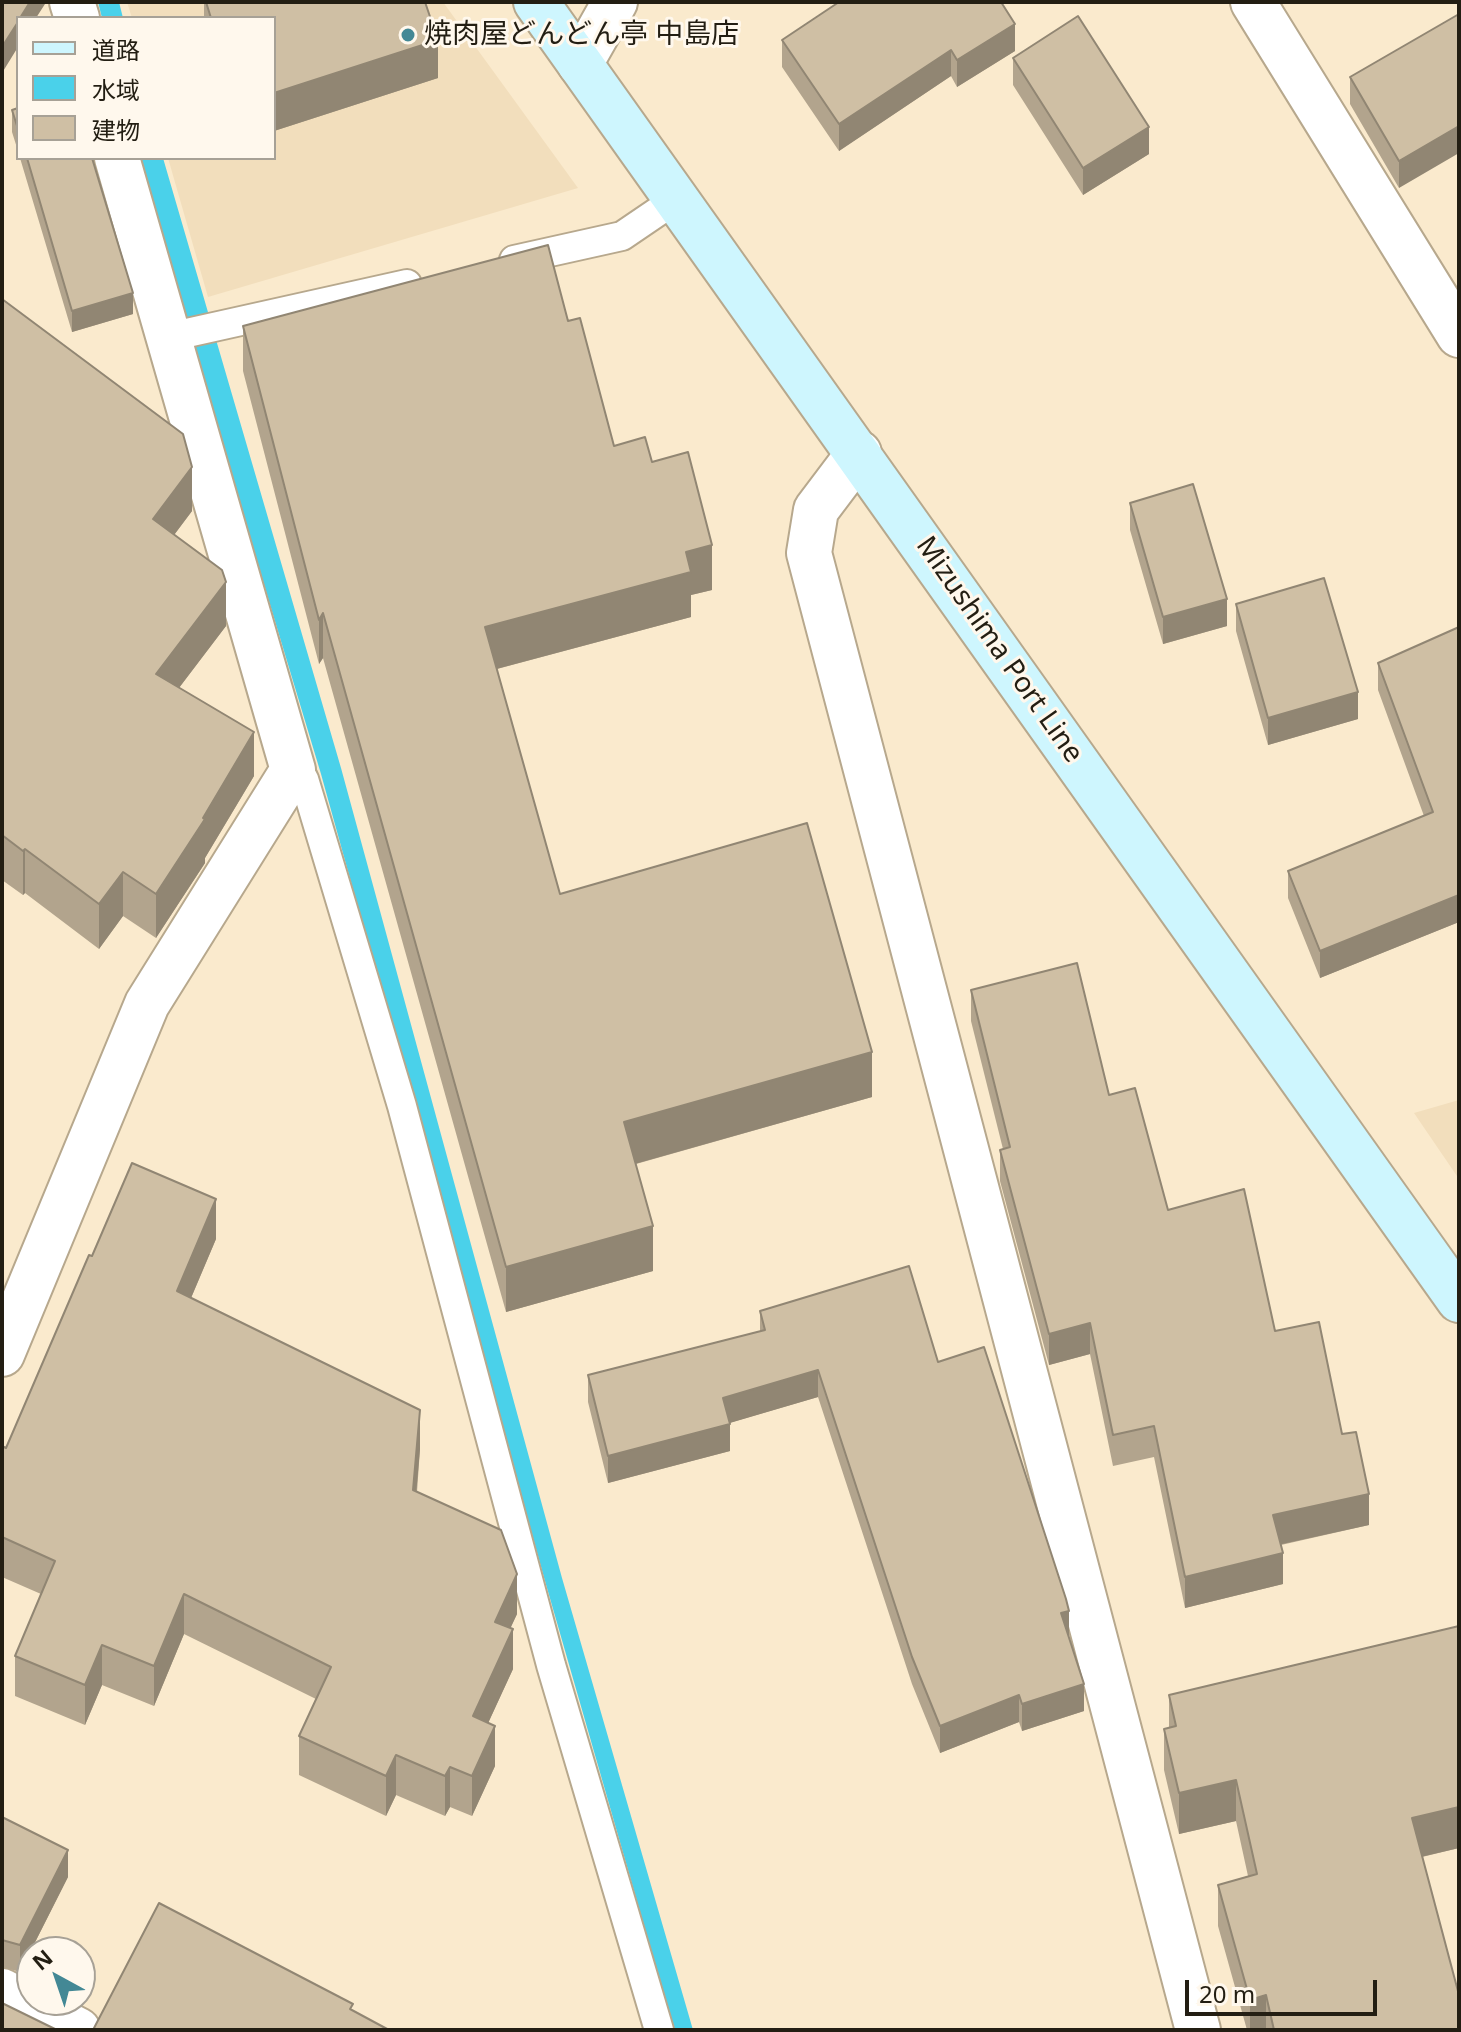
<!DOCTYPE html>
<html>
<head>
<meta charset="utf-8">
<style>
  body { margin:0 }
  #map { position:relative; width:1461px; height:2032px; overflow:hidden; background:#faeacd; font-family:"Noto Sans","Noto Sans JP",sans-serif }
  canvas { display:block }
  .frame { position:absolute; inset:0; border:4px solid #231e13; pointer-events:none }
  .legend { position:absolute; left:16px; top:16px; width:260px; height:144px; box-sizing:border-box; background:#fff8ed; border:2px solid #a7a196; margin:0; padding:10px 14px; list-style:none; font-size:24px; color:#231e13 }
  .legend li { display:flex; align-items:center; gap:16px; height:40px }
  .legend b { width:40px; border:2px solid #a7a196 }
  .north { position:absolute; left:16px; top:1936px; width:80px; height:80px; box-sizing:border-box; background:#fff8ed; border:2px solid #a7a196; border-radius:50%; rotate:320deg; font-size:22px; font-weight:700; line-height:32px; text-align:center; color:#231e13 }
  .north::after { content:''; display:block; margin:auto; width:28px; height:36px; background:#438895; clip-path:polygon(50% 0,100% 100%,50% 72%,0 100%) }
  .scale { position:absolute; left:1185px; top:1980px; width:192px; height:36px; box-sizing:border-box; border:4px solid #231e13; border-top:0; padding-left:10px; font-size:24px; line-height:28px; white-space:nowrap; color:#231e13; -webkit-text-stroke:6px #fff8ed; paint-order:stroke }
</style>
</head>
<body>
<div id="map">
<canvas width="1461" height="2032"></canvas>
<div class="frame"></div>
<ul class="legend">
<li><b style="height:10px;background:#cef6fe"></b>道路</li>
<li><b style="height:22px;background:#4ad1ea"></b>水域</li>
<li><b style="height:22px;background:#cfbfa4"></b>建物</li>
</ul>
<div class="north">N</div>
<div class="scale">20 m</div>
</div>
<script>
const ctx = document.querySelector('canvas').getContext('2d');
ctx.lineJoin = 'round';
function fillPath(path, color) {
  ctx.fillStyle = color;
  ctx.fill(path, 'evenodd');
}
function toPath(rows) {
  const path = new Path2D();
  for (const r of rows) {
    path.moveTo(r[0], r[1]);
    for (let i = 2; i < r.length; i += 2) path.lineTo(r[i], r[i + 1]);
  }
  return path;
}
function strokePath(path, color, width, dash) {
  ctx.strokeStyle = color;
  ctx.lineWidth = width;
  ctx.lineCap = dash ? 'butt' : 'round';
  ctx.setLineDash(dash || []);
  ctx.stroke(path);
}
function write(font, color, halo, rows, align = 'center') {
  ctx.font = font + ' "Noto Sans","Noto Sans JP",sans-serif';
  ctx.lineWidth = 6;
  ctx.setLineDash([]);
  ctx.textBaseline = 'middle';
  ctx.strokeStyle = halo;
  ctx.fillStyle = color;
  for (const [text, x, y, turn = 0] of rows) {
    ctx.save();
    ctx.translate(x, y);
    ctx.rotate((+turn || 0) * Math.PI / 180);
    ctx.textAlign = isNaN(turn) ? turn : align;
    if (halo) ctx.strokeText(text, 0, 0);
    ctx.fillText(text, 0, 0);
    ctx.restore();
  }
}
const built = toPath([
  [127,2,270,2,221,18,132,18],
  [303,2,443,2,578,188,208,297,168,158,274,158,274,18],
  [1459,1100,1459,1179,1414,1113]
]);
const water = toPath([
  [98,2,119,2,123,18,102,18],
  [141,158,163,158,341,768,562,1578,693,2030,674,2030,545,1581,321,774,191,342]
]);
const lane = toPath([
  [514,260,622,236,675,200],
  [169,337,407,284],
  [293,770,304,779,402,1106,551,1665,659,2030]
]);
const street = toPath([
  [72,2,77,18],
  [1253,2,1459,335],
  [580,64,615,2],
  [859,453,816,510,809,553,1198,2030],
  [2,1354,147,1004,293,770,117,158],
  [2,1991,78,2030]
]);
const secondary = toPath([
  [536,2,1459,1300]
]);
const wall = toPath([
  [204,2,425,2,438,78,274,131,274,18,204,18],
  [1459,14,1399,188,1350,104,1350,77],
  [782,40,1015,51,957,87,951,76,839,151,782,67],
  [1013,58,1149,154,1083,195,1013,85],
  [12,110,18,129,18,151,12,132],
  [20,158,92,158,133,314,72,332],
  [2,299,192,511,174,535,226,626,179,688,254,776,205,858,205,863,156,938,123,916,99,949,25,893,23,895,2,880],
  [568,321,614,446,652,462,712,590,691,595,691,617,497,669,560,894,872,1097,636,1164,653,1271,506,1312,323,658,319,664,243,371,243,326],
  [1130,503,1227,626,1163,644,1130,530],
  [1236,604,1358,719,1268,745,1236,631],
  [1459,627,1459,922,1320,978,1288,898,1288,871,1424,816,1378,690,1378,663],
  [971,990,1109,1095,1168,1210,1275,1331,1342,1434,1369,1525,1281,1545,1283,1584,1185,1608,1154,1457,1113,1466,1090,1354,1049,1365,1000,1181,1000,1150,1003,1149,971,1021],
  [216,1239,191,1298,420,1449,417,1492,517,1614,510,1628,513,1669,488,1723,495,1766,472,1816,450,1807,445,1816,396,1795,386,1816,299,1775,299,1736,316,1699,184,1634,154,1706,102,1685,85,1725,15,1696,15,1656,41,1594,2,1577,2,1446,6,1448,92,1256],
  [760,1311,938,1362,1069,1636,1084,1711,1022,1731,1019,1722,940,1753,912,1684,818,1397,729,1423,730,1451,608,1483,588,1402,588,1375,760,1331],
  [1459,1626,1459,1848,1422,1857,1459,2030,1247,2030,1218,1926,1218,1885,1248,1876,1236,1821,1179,1834,1164,1770,1164,1729,1169,1728,1169,1695],
  [2,1817,68,1877,20,1972,2,1967]
]);
const shadedWall = toPath([
  [30,2,45,2,45,4,36,18,20,18],
  [18,22,18,47,2,73,2,47],
  [1015,24,1015,51,957,87,957,60],
  [438,40,438,78,274,131,274,93],
  [951,50,951,76,839,151,839,124],
  [1459,126,1459,153,1399,188,1399,161],
  [1149,127,1149,154,1083,195,1083,168],
  [133,293,133,314,72,332,72,311],
  [192,467,192,511,153,563,153,519],
  [712,545,712,590,691,595,691,617,485,672,485,627,686,552],
  [226,582,226,626,156,718,156,674],
  [1227,599,1227,626,1163,644,1163,617],
  [323,613,323,658,319,664,319,620],
  [1358,692,1358,719,1268,745,1268,718],
  [254,732,254,776,205,858,205,863,156,938,156,894],
  [25,849,25,893,23,895,23,851],
  [123,872,123,916,99,949,99,904],
  [1459,895,1459,922,1320,978,1320,951],
  [872,1052,872,1097,624,1167,624,1122],
  [216,1199,216,1239,177,1331,177,1291],
  [653,1226,653,1271,506,1312,506,1267],
  [1090,1323,1090,1354,1049,1365,1049,1334],
  [818,1370,818,1397,723,1425,723,1398],
  [420,1410,420,1449,413,1530,413,1490],
  [730,1424,730,1451,608,1483,608,1456],
  [1369,1494,1369,1525,1273,1546,1273,1515],
  [1283,1553,1283,1584,1185,1608,1185,1577],
  [517,1574,517,1614,495,1662,495,1622],
  [184,1594,184,1634,154,1706,154,1666],
  [1069,1611,1069,1638,1061,1613],
  [513,1629,513,1669,473,1756,473,1716],
  [102,1645,102,1685,85,1725,85,1685],
  [1084,1684,1084,1711,1022,1731,1022,1704],
  [1019,1695,1019,1722,940,1753,940,1726],
  [495,1726,495,1766,472,1816,472,1776],
  [396,1755,396,1795,386,1816,386,1776],
  [450,1767,450,1807,445,1816,445,1776],
  [1236,1780,1236,1821,1179,1834,1179,1793],
  [1459,1807,1459,1848,1412,1859,1412,1818],
  [68,1850,68,1877,20,1972,20,1945],
  [1266,1995,1266,2030,1250,2030,1250,2000]
]);
const building = toPath([
  [2,2,30,2,20,18,18,18,18,22,2,47,2,2],
  [206,2,425,2,438,40,274,93,274,18,211,18,206,2],
  [839,2,1001,2,1015,24,957,60,951,50,839,124,782,40,839,2],
  [1459,14,1459,126,1399,161,1350,77,1459,14],
  [1078,16,1149,127,1083,168,1013,58,1078,16],
  [18,108,18,129,12,110,18,108],
  [27,158,92,158,133,293,72,311,27,158],
  [548,245,568,321,580,318,614,446,645,437,652,462,688,452,712,545,686,552,691,572,485,627,560,894,807,823,872,1052,624,1122,653,1226,506,1267,323,613,319,620,243,326,548,245],
  [2,299,183,434,192,467,153,519,222,570,226,582,156,674,254,732,203,818,205,819,156,894,123,872,99,904,25,849,23,851,2,835,2,299],
  [1193,484,1227,599,1163,617,1130,503,1193,484],
  [1324,578,1358,692,1268,718,1236,604,1324,578],
  [1459,627,1459,895,1320,951,1288,871,1433,812,1378,663,1459,627],
  [1077,963,1109,1095,1135,1088,1168,1210,1244,1189,1275,1331,1319,1322,1342,1434,1356,1432,1369,1494,1273,1515,1283,1553,1185,1577,1154,1426,1113,1435,1090,1323,1049,1334,1000,1150,1010,1147,971,990,1077,963],
  [132,1163,216,1199,177,1291,420,1410,413,1490,501,1530,517,1574,495,1622,513,1629,473,1716,495,1726,472,1776,450,1767,445,1776,396,1755,386,1776,299,1736,331,1667,184,1594,154,1666,102,1645,85,1685,15,1656,55,1561,2,1537,2,1446,6,1448,89,1255,92,1256,132,1163],
  [909,1266,938,1362,984,1347,1066,1599,1069,1611,1061,1613,1084,1684,1022,1704,1019,1695,940,1726,912,1657,818,1370,723,1398,730,1424,608,1456,588,1375,765,1330,760,1311,909,1266],
  [1459,1626,1459,1807,1412,1818,1459,1995,1459,2030,1274,2030,1266,1995,1250,2000,1218,1885,1257,1874,1236,1780,1179,1793,1164,1729,1176,1726,1169,1695,1459,1626],
  [2,1817,68,1850,20,1945,2,1940,2,1817],
  [159,1903,353,2004,350,2009,389,2030,93,2030,159,1903],
  [2,2003,57,2030,2,2030,2,2003]
]);
const markers = [
  [408,35,8,"#438895"]
];
const poiNames = [
  ["焼肉屋どんどん亭 中島店",424,35]
];
const streetNames = [
  ["Mizushima Port Line",999,650,55]
];
fillPath(built, '#f2debc');
fillPath(water, '#4ad1ea');
strokePath(lane, '#b7a88d', 32);
strokePath(street, '#b7a88d', 48);
strokePath(secondary, '#b7a88d', 48);
strokePath(lane, '#fff', 28);
strokePath(street, '#fff', 44);
strokePath(secondary, '#cef6fe', 44);
fillPath(wall, '#b2a48d');
fillPath(shadedWall, '#918673');
fillPath(building, '#cfbfa4');
strokePath(building, '#918673', 2);
for (const [x, y, r, color] of markers) {
  const dot = new Path2D();
  dot.arc(x, y, r, 0, 2 * Math.PI);
  ctx.fillStyle = color;
  ctx.fill(dot);
  strokePath(dot, '#fff8ed', 3);
}
write('28px', '#231e13', '#fff8ed', poiNames, 'left');
write('28px', '#231e13', '#fff8ed', streetNames);
</script>
</body>
</html>
